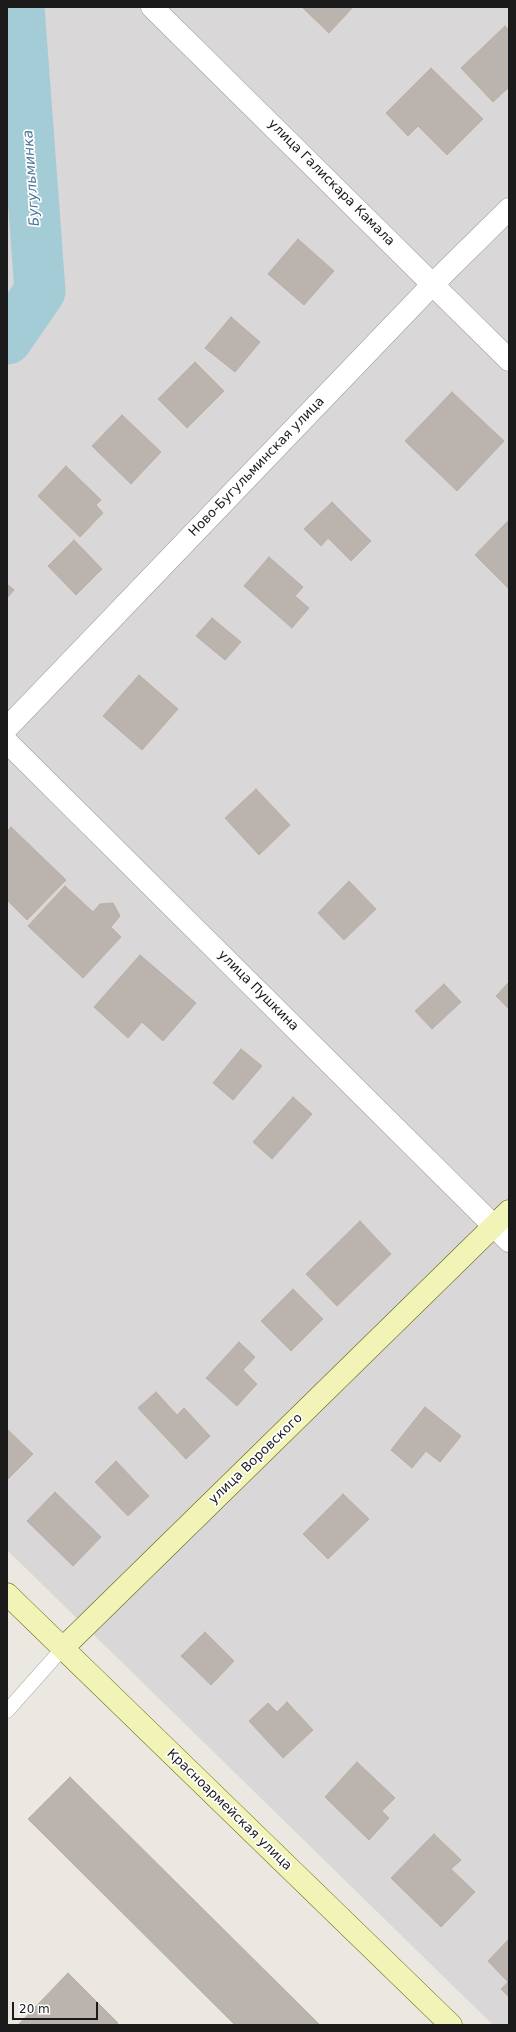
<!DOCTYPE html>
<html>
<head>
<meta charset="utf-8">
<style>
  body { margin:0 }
  #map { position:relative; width:516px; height:2032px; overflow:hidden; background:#ebe8e1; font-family:"DejaVu Sans",sans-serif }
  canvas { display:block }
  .frame { position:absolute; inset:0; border:8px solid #1b1b1b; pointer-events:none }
  .scale { position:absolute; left:12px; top:2002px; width:86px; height:18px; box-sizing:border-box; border:2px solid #1b1b1b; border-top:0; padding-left:5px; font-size:12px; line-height:14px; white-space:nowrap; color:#1b1b1b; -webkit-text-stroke:3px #fff; paint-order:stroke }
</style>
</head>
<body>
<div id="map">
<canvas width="516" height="2032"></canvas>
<div class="frame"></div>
<div class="scale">20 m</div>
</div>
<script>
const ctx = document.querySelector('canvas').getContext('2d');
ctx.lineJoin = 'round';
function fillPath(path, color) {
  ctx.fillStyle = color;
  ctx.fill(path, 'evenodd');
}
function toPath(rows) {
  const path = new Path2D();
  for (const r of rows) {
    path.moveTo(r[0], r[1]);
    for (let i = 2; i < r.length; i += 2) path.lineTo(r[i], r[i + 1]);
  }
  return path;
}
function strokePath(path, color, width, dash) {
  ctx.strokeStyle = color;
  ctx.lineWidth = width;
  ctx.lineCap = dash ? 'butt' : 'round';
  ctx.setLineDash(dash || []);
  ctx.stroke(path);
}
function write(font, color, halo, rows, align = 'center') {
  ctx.font = font + ' "DejaVu Sans",sans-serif';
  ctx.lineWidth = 3.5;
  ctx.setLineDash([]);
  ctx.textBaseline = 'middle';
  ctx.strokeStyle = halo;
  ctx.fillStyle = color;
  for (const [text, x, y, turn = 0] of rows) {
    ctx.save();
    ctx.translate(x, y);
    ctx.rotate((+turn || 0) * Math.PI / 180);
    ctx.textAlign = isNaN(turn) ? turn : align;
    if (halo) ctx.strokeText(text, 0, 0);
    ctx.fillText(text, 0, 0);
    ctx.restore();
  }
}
const residential = toPath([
  [7,7,509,7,509,2025,493,2025,7,1550]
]);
const river = toPath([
  [7,339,40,291,19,7]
]);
const building = toPath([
  [302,7,353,7,329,33,302,7],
  [505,26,509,30,509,87,493,102,461,68,505,26],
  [431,68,483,119,447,155,418,126,408,136,386,113,431,68],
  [298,239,334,271,304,305,268,274,298,239],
  [231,317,260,342,235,372,205,348,231,317],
  [195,362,224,391,187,428,158,399,195,362],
  [452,392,504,441,457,491,405,441,452,392],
  [122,415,161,452,131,484,92,446,122,415],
  [66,466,101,500,96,505,103,513,80,537,38,496,66,466],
  [332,502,371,541,351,561,328,538,321,546,304,529,332,502],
  [509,520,509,589,475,555,509,520],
  [74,540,102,569,76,595,48,566,74,540],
  [269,557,303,587,295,596,309,608,292,628,244,586,269,557],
  [7,584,14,590,7,598,7,584],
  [212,618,241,642,225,660,196,636,212,618],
  [139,675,178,709,142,750,103,716,139,675],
  [256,789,290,825,259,855,225,818,256,789],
  [11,827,66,880,27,920,7,900,7,832,11,827],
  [349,881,376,909,344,940,318,913,349,881],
  [65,886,93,912,100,904,113,903,120,916,111,927,121,937,83,978,28,926,65,886],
  [140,955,196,1003,163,1041,142,1022,128,1038,94,1007,140,955],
  [509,982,509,1009,496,996,509,982],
  [444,984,461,1002,432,1029,415,1011,444,984],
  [241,1049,262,1066,233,1100,213,1083,241,1049],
  [293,1097,312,1114,272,1159,253,1142,293,1097],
  [360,1221,391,1254,337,1306,306,1274,360,1221],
  [293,1289,323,1319,291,1351,261,1321,293,1289],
  [239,1342,255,1357,243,1370,257,1384,237,1406,206,1378,239,1342],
  [156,1392,177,1415,184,1408,210,1436,186,1459,138,1408,156,1392],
  [425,1407,461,1436,440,1462,426,1451,412,1468,391,1450,425,1407],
  [7,1429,33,1454,7,1480,7,1429],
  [116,1461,149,1496,128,1516,95,1482,116,1461],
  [55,1492,101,1537,73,1566,27,1521,55,1492],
  [343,1494,369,1519,328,1559,303,1534,343,1494],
  [205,1632,234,1661,211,1685,181,1656,205,1632],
  [287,1702,313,1730,283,1758,249,1721,268,1703,277,1712,287,1702],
  [357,1762,395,1798,382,1811,389,1818,369,1840,325,1797,357,1762],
  [70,1777,320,2025,235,2025,28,1819,70,1777],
  [434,1834,461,1860,451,1869,475,1892,441,1927,391,1878,434,1834],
  [509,1939,509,1997,501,1989,508,1982,488,1961,509,1939],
  [68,1973,118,2023,116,2025,18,2025,68,1973]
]);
const lane = toPath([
  [7,1711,63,1648]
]);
const street = toPath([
  [152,7,509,360],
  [7,728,433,284,509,209],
  [7,742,509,1241]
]);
const secondary = toPath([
  [7,1594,451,2025],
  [63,1648,509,1211]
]);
const streetNames = [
  ["улица Галискара Камала",331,183,45],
  ["Ново-Бугульминская улица",257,467,-46],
  ["улица Пушкина",258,991,45],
  ["улица Воровского",256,1459,-44],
  ["Красноармейская улица",229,1810,44]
];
const waterNames = [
  ["Бугульминка",32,178,-94]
];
fillPath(residential, '#d9d7d8');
strokePath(river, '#a4ccd6', 51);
fillPath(building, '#bbb3ae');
strokePath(building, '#bcaea4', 1);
strokePath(lane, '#9f9f9f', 15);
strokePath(street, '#9f9f9f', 23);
strokePath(secondary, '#5f660d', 23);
strokePath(lane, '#fff', 14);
strokePath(street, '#fff', 22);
strokePath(secondary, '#f2f3b7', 22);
write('13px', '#1b1b1b', '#fff', streetNames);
write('italic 14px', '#4d769a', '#fff', waterNames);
</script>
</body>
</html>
